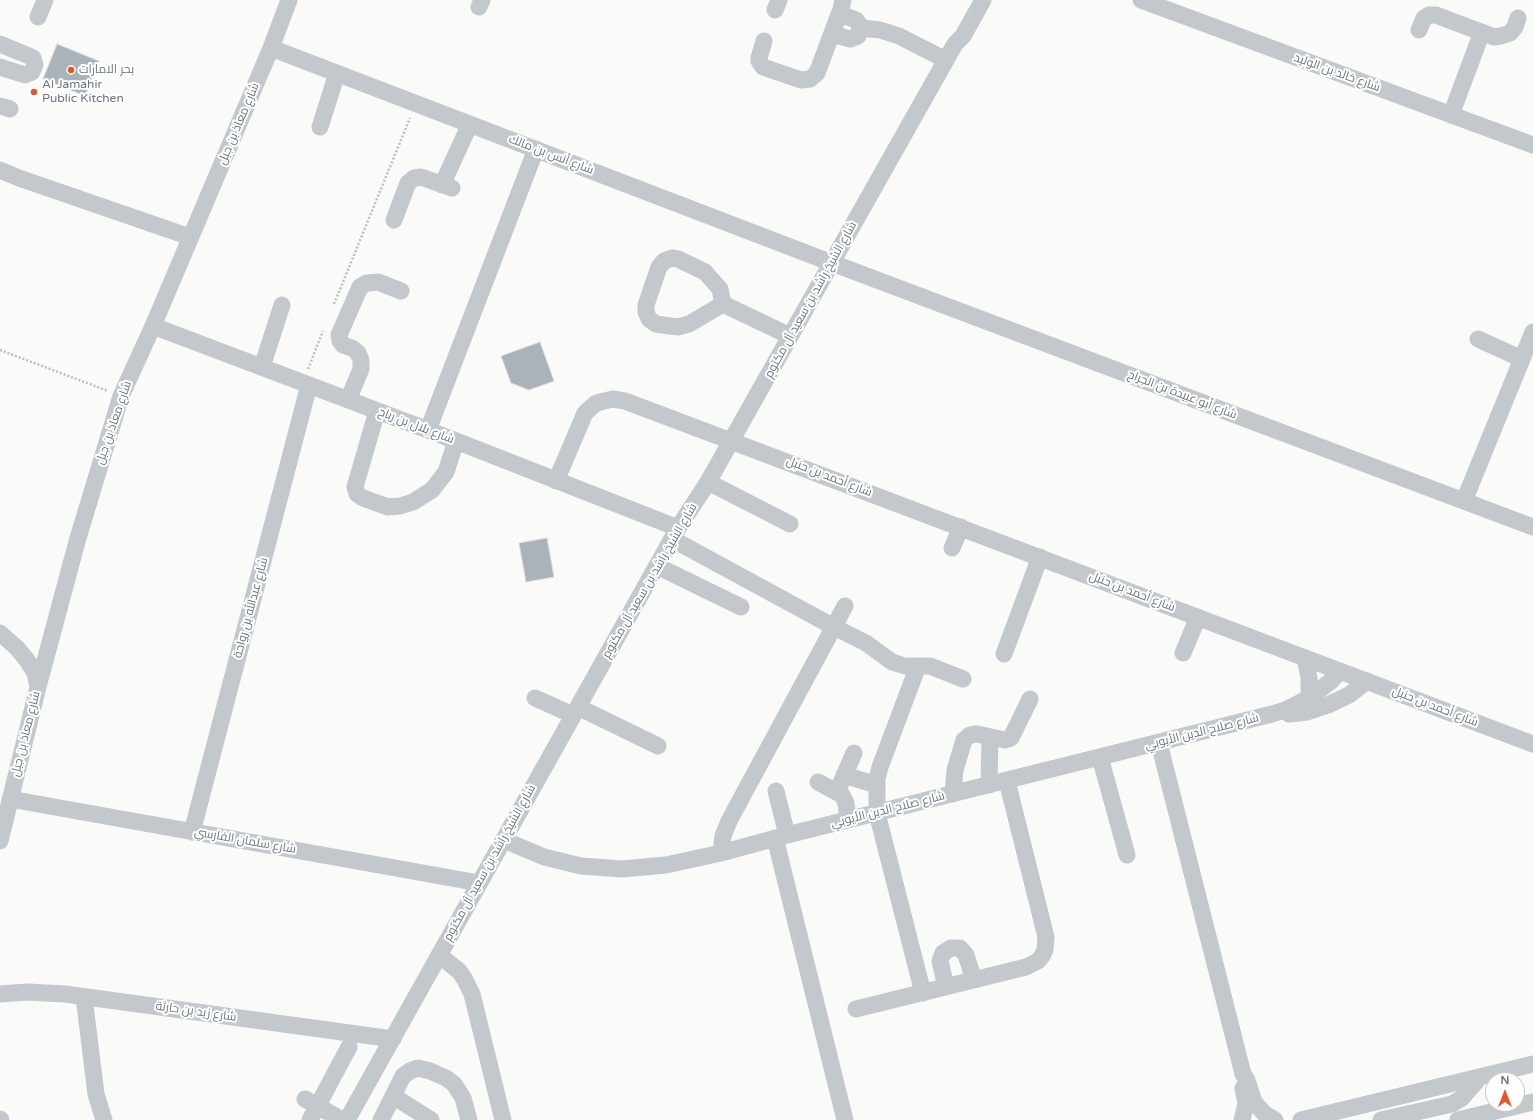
<!DOCTYPE html>
<html>
<head>
<meta charset="utf-8">
<style>
  body { margin:0 }
  #map { position:relative; width:1533px; height:1120px; overflow:hidden; background:#fafaf8; font-family:"Varela Round",sans-serif }
  canvas { display:block }
  .north { position:absolute; left:1485px; top:1072px; width:40px; height:40px; box-sizing:border-box; background:#fff; border:1px solid #c1c8cd; border-radius:50%; rotate:0deg; font-size:11px; font-weight:700; line-height:16px; text-align:center; color:#657683 }
  .north::after { content:''; display:block; margin:auto; width:14px; height:18px; background:#e4572e; clip-path:polygon(50% 0,100% 100%,50% 72%,0 100%) }
</style>
</head>
<body>
<div id="map">
<canvas width="1533" height="1120"></canvas>
<div class="north">N</div>
</div>
<script>
const ctx = document.querySelector('canvas').getContext('2d');
ctx.lineJoin = 'round';
function fillPath(path, color) {
  ctx.fillStyle = color;
  ctx.fill(path, 'evenodd');
}
function toPath(rows) {
  const path = new Path2D();
  for (const r of rows) {
    path.moveTo(r[0], r[1]);
    for (let i = 2; i < r.length; i += 2) path.lineTo(r[i], r[i + 1]);
  }
  return path;
}
function strokePath(path, color, width, dash) {
  ctx.strokeStyle = color;
  ctx.lineWidth = width;
  ctx.lineCap = dash ? 'butt' : 'round';
  ctx.setLineDash(dash || []);
  ctx.stroke(path);
}
function write(font, color, halo, rows, align = 'center') {
  ctx.font = font + ' "Varela Round",Cairo,sans-serif';
  ctx.lineWidth = 4;
  ctx.setLineDash([]);
  ctx.textBaseline = 'middle';
  ctx.strokeStyle = halo;
  ctx.fillStyle = color;
  for (const [text, x, y, turn = 0] of rows) {
    ctx.save();
    ctx.translate(x, y);
    ctx.rotate((+turn || 0) * Math.PI / 180);
    ctx.textAlign = isNaN(turn) ? turn : align;
    if (halo) ctx.strokeText(text, 0, 0);
    ctx.fillText(text, 0, 0);
    ctx.restore();
  }
}
const building = toPath([
  [57,44,99,61,85,96,43,79,57,44],
  [540,342,554,381,529,390,511,383,501,356,540,342],
  [547,538,554,577,526,582,519,543,547,538]
]);
const path = toPath([
  [334,304,410,118],
  [0,350,108,391],
  [308,369,323,331]
]);
const minor = toPath([
  [1141,0,1533,145],
  [479,7,482,0],
  [775,10,779,0],
  [38,17,45,0],
  [861,28,880,30,899,36,946,60],
  [1419,30,1424,18,1429,15,1436,15,1494,37,1501,36,1510,33,1515,27,1518,18],
  [832,34,850,39,858,36,860,32,859,24,856,20,840,14],
  [764,41,759,58,759,61,763,67,801,80,810,79,817,73,841,9,843,0],
  [0,44,29,56,33,58,35,65,32,72,25,75,0,67],
  [271,48,832,263,1533,527],
  [0,106,10,109],
  [1451,115,1482,32],
  [320,127,337,73],
  [0,170,19,178,190,237],
  [442,185,470,124],
  [394,220,408,183,414,178,421,177,452,188],
  [672,258,678,259,705,272,720,289,723,304,689,324,678,327,656,324,649,319,646,312,646,305,659,267,664,261,672,258],
  [723,304,790,336],
  [153,326,428,430,678,528],
  [1478,339,1522,359],
  [262,367,282,305],
  [348,400,361,369,361,360,358,353,352,348,343,345,340,341,339,335,360,287,367,283,378,282,401,291],
  [377,411,355,487,357,494,363,498,388,507,400,506,413,502,432,490,446,472,456,441],
  [428,430,536,149],
  [556,481,585,413,595,404,600,402,613,399,625,401,1533,744],
  [708,482,790,524],
  [1464,501,1533,332],
  [672,539,834,627,866,643,892,662,905,666,930,666,963,679],
  [952,548,961,527],
  [657,566,741,607],
  [0,633,17,648,27,660,35,673,38,687],
  [1183,653,1198,617],
  [1004,654,1040,557],
  [1305,658,1309,678,1309,698],
  [918,666,880,767,877,779,877,813,923,993],
  [535,698,573,715],
  [578,707,658,746],
  [1289,714,1307,712,1328,705,1349,695,1367,681],
  [1159,743,1243,1074,1247,1080,1254,1102,1265,1114,1275,1120],
  [1100,757,1127,855],
  [844,775,877,785],
  [818,782,842,795,846,803,848,820],
  [989,785,990,737],
  [776,791,787,835],
  [837,792,854,753],
  [953,794,955,770,964,740,970,735,977,734,1005,740,1011,738,1030,699],
  [10,799,479,883],
  [192,832,309,385],
  [775,838,845,1120],
  [504,840,544,857,581,866,622,869,666,865,721,853,787,835,1272,714,1285,710,1309,698,1331,681,1340,671],
  [0,841,38,687,78,538,121,396,153,326,271,48,289,0],
  [721,853,723,836,729,821,845,606],
  [439,955,459,971,464,978,472,994,503,1120],
  [946,987,940,961,943,953,951,948,960,948,966,955,974,980],
  [0,994,28,992,65,994,393,1039],
  [84,997,96,1094,104,1120],
  [856,1009,1026,967,1038,961,1042,956,1045,950,1046,937,1007,781],
  [393,1096,431,1120],
  [305,1099,342,1120],
  [0,1119,1,1120],
  [310,1120,349,1047],
  [347,1120,678,528,708,482,955,44,963,36,983,0],
  [381,1120,403,1076,410,1071,418,1068,430,1071,446,1078,454,1084,463,1098,469,1120],
  [1242,1120,1246,1104,1243,1088],
  [1301,1120,1533,1064],
  [1381,1120,1452,1104,1462,1098,1480,1077],
  [1458,1120,1533,1102]
]);
const markers = [
  [71,70,4,"#e4572e"],
  [34,92,4,"#e4572e"]
];
const poiNames = [
  ["بحر الامارات",79,70],
  ["Al Jamahir",42,85],
  ["Public Kitchen",42,99]
];
const streetNames = [
  ["شارع خالد بن الوليد",1337,73,20],
  ["شارع معاذ بن جبل",239,124,-67],
  ["شارع أنس بن مالك",551,155,21],
  ["شارع الشيخ راشد بن سعيد آل مكتوم",811,300,-61],
  ["شارع أبو عبيدة بن الجراح",1182,395,21],
  ["شارع معاذ بن جبل",114,423,-71],
  ["شارع بلال بن رباح",416,426,21],
  ["شارع أحمد بن حنبل",829,477,21],
  ["شارع الشيخ راشد بن سعيد آل مكتوم",650,581,-60],
  ["شارع أحمد بن حنبل",1132,592,21],
  ["شارع عبدالله بن رواحة",251,608,-75],
  ["شارع أحمد بن حنبل",1435,707,21],
  ["شارع صلاح الدين الأيوبي",1202,732,-14],
  ["شارع معاذ بن جبل",26,734,-76],
  ["شارع صلاح الدين الأيوبي",888,810,-14],
  ["شارع سلمان الفارسي",245,841,10],
  ["شارع الشيخ راشد بن سعيد آل مكتوم",490,863,-61],
  ["شارع زيد بن حارثة",196,1012,8]
];
fillPath(building, '#aab3b9');
strokePath(building, '#dcdcda', 1);
strokePath(path, '#bbbfc2', 2.5, [2, 2]);
strokePath(minor, '#c3c8cc', 17);
for (const [x, y, r, color] of markers) {
  const dot = new Path2D();
  dot.arc(x, y, r, 0, 2 * Math.PI);
  ctx.fillStyle = color;
  ctx.fill(dot);
  strokePath(dot, '#fff', 1.5);
}
write('12px', '#657683', '#fff', poiNames, 'left');
write('12px', '#657683', '#fff', streetNames);
</script>
</body>
</html>
